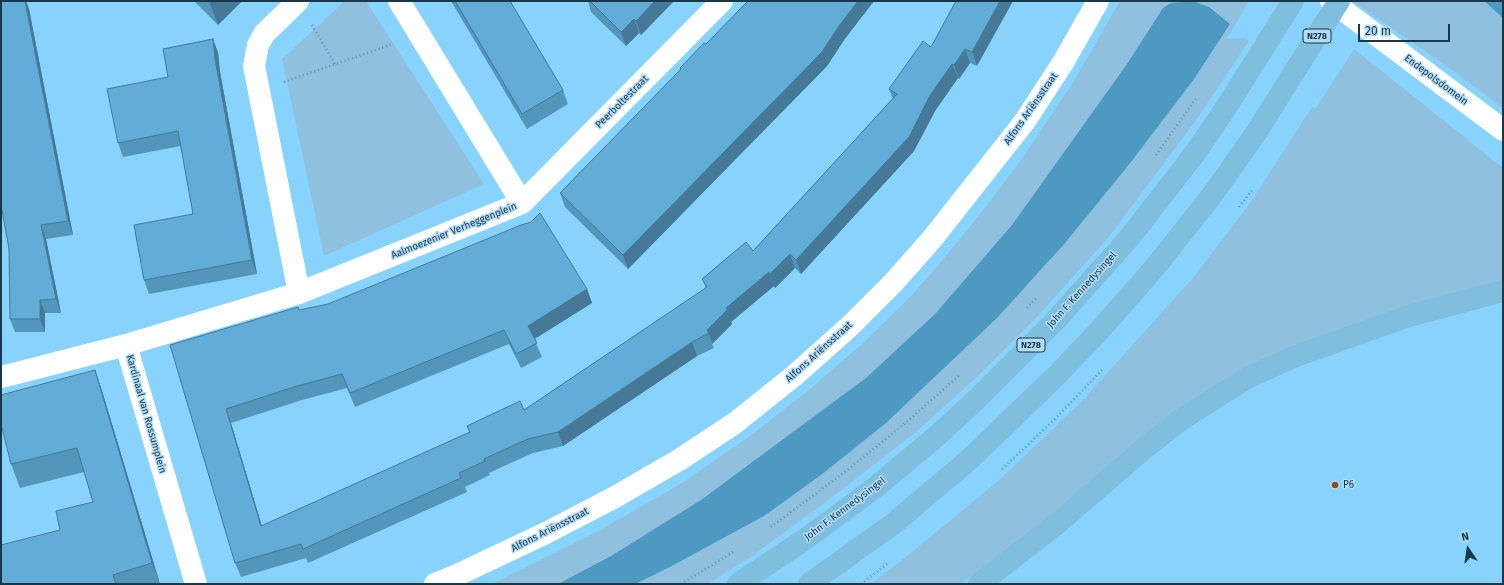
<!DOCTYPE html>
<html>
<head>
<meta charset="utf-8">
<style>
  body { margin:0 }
  #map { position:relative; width:1504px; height:585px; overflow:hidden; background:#88d3fe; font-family:"Fira Sans",sans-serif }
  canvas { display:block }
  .frame { position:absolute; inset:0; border:2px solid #183849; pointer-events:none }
  .north { position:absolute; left:1448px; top:529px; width:40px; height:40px; -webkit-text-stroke:3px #b2dcf6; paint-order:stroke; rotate:347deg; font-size:11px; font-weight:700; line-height:16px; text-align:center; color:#183849 }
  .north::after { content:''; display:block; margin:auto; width:14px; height:18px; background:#183849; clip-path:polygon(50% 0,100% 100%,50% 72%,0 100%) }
  .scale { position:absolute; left:1358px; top:24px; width:92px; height:18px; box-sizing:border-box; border:2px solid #183849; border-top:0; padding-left:5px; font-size:12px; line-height:14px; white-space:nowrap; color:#183849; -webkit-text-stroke:3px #b2dcf6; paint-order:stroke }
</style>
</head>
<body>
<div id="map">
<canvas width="1504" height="585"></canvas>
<div class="frame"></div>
<div class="north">N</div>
<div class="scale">20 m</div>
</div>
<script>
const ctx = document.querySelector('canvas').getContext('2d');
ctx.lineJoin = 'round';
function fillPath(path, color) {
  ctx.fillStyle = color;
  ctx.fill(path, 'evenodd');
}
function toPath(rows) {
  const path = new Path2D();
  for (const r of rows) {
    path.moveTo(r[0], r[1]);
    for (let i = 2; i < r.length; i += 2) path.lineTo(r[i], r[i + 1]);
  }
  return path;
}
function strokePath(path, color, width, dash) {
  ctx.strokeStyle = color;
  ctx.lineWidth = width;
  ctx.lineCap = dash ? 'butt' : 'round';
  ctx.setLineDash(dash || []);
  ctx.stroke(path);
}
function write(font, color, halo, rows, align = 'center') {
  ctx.font = font + ' "Fira Sans",sans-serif';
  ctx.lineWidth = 3;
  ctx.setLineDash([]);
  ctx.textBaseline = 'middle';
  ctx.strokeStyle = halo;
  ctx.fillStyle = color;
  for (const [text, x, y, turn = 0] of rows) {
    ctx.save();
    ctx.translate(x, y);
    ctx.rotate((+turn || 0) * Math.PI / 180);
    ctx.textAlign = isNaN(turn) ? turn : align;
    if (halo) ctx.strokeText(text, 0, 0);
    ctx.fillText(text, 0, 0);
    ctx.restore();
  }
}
const green = toPath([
  [345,1,366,1,484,184,324,256,282,59],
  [1120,1,1249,1,1227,39,1245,38,1249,41,1197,119,1109,237,1038,316,977,377,916,432,835,495,751,557,707,584,492,584,600,530,682,483,750,436,810,389,862,344,911,296,935,269,980,214,1021,160,1072,84],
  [1352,1,1484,1,1503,18,1503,108,1445,65],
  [1354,49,1503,168,1503,281,1406,307,1133,445,1031,532,961,584,870,584,901,561,998,481,1082,401,1192,279,1250,203,1312,107,1316,108]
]);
const forest = toPath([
  [1193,1,1209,7,1230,24,1194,79,1131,162,1065,243,998,317,886,423,821,475,764,516,668,568,635,584,558,584,611,556,701,500,866,378,935,314,1012,225,1127,64,1163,8,1171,3],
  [1484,1,1503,1,1503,18]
]);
const path = toPath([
  [312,25,335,64],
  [284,82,393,44],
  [1156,155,1197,97],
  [1239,207,1253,189],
  [1027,308,1037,297],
  [1002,469,1054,420,1102,370],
  [771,527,850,468,903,425,960,375],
  [681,584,733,552],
  [861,584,887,564]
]);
const minor = toPath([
  [298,1,264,34,258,45,254,66,299,293],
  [1331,1,1503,130],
  [522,203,722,1],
  [126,345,196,584],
  [1,377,126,345,299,293,522,203,399,1],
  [435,584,455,576,546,533,615,497,679,460,735,423,795,375,850,326,894,282,932,239,1025,121,1064,61,1098,1]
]);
const major = toPath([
  [738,584,804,540,877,486,938,435,976,400,1055,321,1130,237,1175,179,1198,149,1229,103,1293,1],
  [809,584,893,524,971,458,1056,376,1100,330,1156,266,1213,194,1256,133,1339,1],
  [979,584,1058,523,1146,447,1182,419,1249,377,1296,356,1409,316,1503,291]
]);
const wall = toPath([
  [1,1,26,1,29,9,73,235,46,239,61,313,45,313,45,332,15,332,10,319,9,249],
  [194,1,242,1,218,25],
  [451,1,510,1,563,90,568,104,527,129],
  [588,1,674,1,641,35,639,33,626,46,591,12],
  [748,1,874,1,844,40,827,66,628,269,565,207,560,193,681,70,680,68,706,44],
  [956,1,977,66,970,63,959,79,958,78,935,111,914,151,801,274,795,268,775,288,774,286,731,322,732,324,712,344,714,348,697,356,563,446,533,453,515,461,489,473,490,475,465,487,467,492,308,563,306,558,241,577,235,563,170,345,299,310,587,289,592,303,534,339,542,357,521,368,509,344,355,407,347,388,302,400,231,423,262,526,470,433,467,426,524,410,706,288,702,279,753,251,893,99,889,89,931,47],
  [213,39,218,53,220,72,257,274,149,294,144,280,193,214,181,146,123,157,118,143],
  [95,370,103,394,160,584,1,584,93,502,84,472,20,488,11,464]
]);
const shadedWall = toPath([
  [25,1,26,1,29,9,73,235,68,221],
  [209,1,242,1,218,25],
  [655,1,674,1,641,35,636,21],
  [858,1,874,1,844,40,827,66,628,269,623,255],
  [1000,1,1013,1,977,66,972,52],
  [634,19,639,33,626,46,621,32],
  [213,39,218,53,220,72,257,274,252,260,215,59],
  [965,49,970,63,959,79,954,65],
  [952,64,958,78,935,111,914,151,801,274,796,260,929,97],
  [41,225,46,239,61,313,56,299],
  [790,254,795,268,775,288,770,274],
  [769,272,774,286,731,322,732,324,712,344,709,333,707,330,726,308],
  [587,289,592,303,533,340,528,326],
  [40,300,45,313,45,332,40,319],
  [692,342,697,356,563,446,558,432],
  [95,370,103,394,160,584,152,563],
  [226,409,231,423,266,540,261,526]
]);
const building = toPath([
  [1,1,25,1,68,221,41,225,56,299,40,300,40,319,10,319,9,249,1,205,1,1],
  [455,1,510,1,563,90,522,114,455,1],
  [590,1,655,1,636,21,634,19,621,32,590,1],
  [748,1,858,1,839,26,822,52,623,255,560,193,681,69,680,68,704,43,706,44,748,1],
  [956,1,1000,1,972,52,965,49,954,65,952,64,929,97,909,137,796,260,790,254,770,274,769,272,726,308,727,310,707,330,709,333,692,342,558,432,528,439,510,447,484,459,485,461,459,473,461,478,303,549,301,544,235,563,170,345,298,307,299,310,328,304,521,225,531,222,540,213,587,289,528,326,537,343,516,354,504,330,350,393,342,374,297,386,226,409,261,526,470,432,467,426,520,401,524,410,707,287,702,279,746,242,753,251,897,94,889,89,923,41,931,47,956,1],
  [213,39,215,59,252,260,144,280,134,225,193,214,178,131,118,143,107,89,168,77,163,49,213,39],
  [95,370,152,563,113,575,116,584,1,584,1,545,60,530,56,511,93,502,77,448,11,464,1,424,1,395,95,370]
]);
const markers = [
  [1335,485,4,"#8e4d18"]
];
const shields = [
  [1317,36,28],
  [1031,345,28]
];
const shieldNames = [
  ["N278",1317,36],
  ["N278",1031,345]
];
const streetNames = [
  ["Endepolsdomein",1436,80,37],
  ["Peerboltestraat",622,102,-45],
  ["Alfons Ariënsstraat",1031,109,-55],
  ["Aalmoezenier Verheggenplein",454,231,-22],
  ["John F. Kennedysingel",1082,290,-48],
  ["Alfons Ariënsstraat",819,352,-42],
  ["Kardinaal van Rossumplein",146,414,74],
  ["John F. Kennedysingel",845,509,-37],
  ["Alfons Ariënsstraat",550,530,-27]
];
const poiNames = [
  ["P6",1343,485]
];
fillPath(green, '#8fc1df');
fillPath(forest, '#4d99c2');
strokePath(path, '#5c96b6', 2.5, [1, 3]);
strokePath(minor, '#fff', 22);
strokePath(major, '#7fbedd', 22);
fillPath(wall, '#5495ba');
fillPath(shadedWall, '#457997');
fillPath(building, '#62add8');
strokePath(building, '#457997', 1);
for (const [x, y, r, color] of markers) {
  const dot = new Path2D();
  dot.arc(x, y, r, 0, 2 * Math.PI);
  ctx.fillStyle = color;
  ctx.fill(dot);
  strokePath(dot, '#b2dcf6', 1.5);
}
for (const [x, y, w] of shields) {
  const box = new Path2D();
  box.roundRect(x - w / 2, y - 7, w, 14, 3);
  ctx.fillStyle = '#b2dcf6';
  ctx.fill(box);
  strokePath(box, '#183849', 1);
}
write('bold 9px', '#183849', null, shieldNames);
write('10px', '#183849', '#b2dcf6', streetNames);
write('10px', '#183849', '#b2dcf6', poiNames, 'left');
</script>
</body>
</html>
